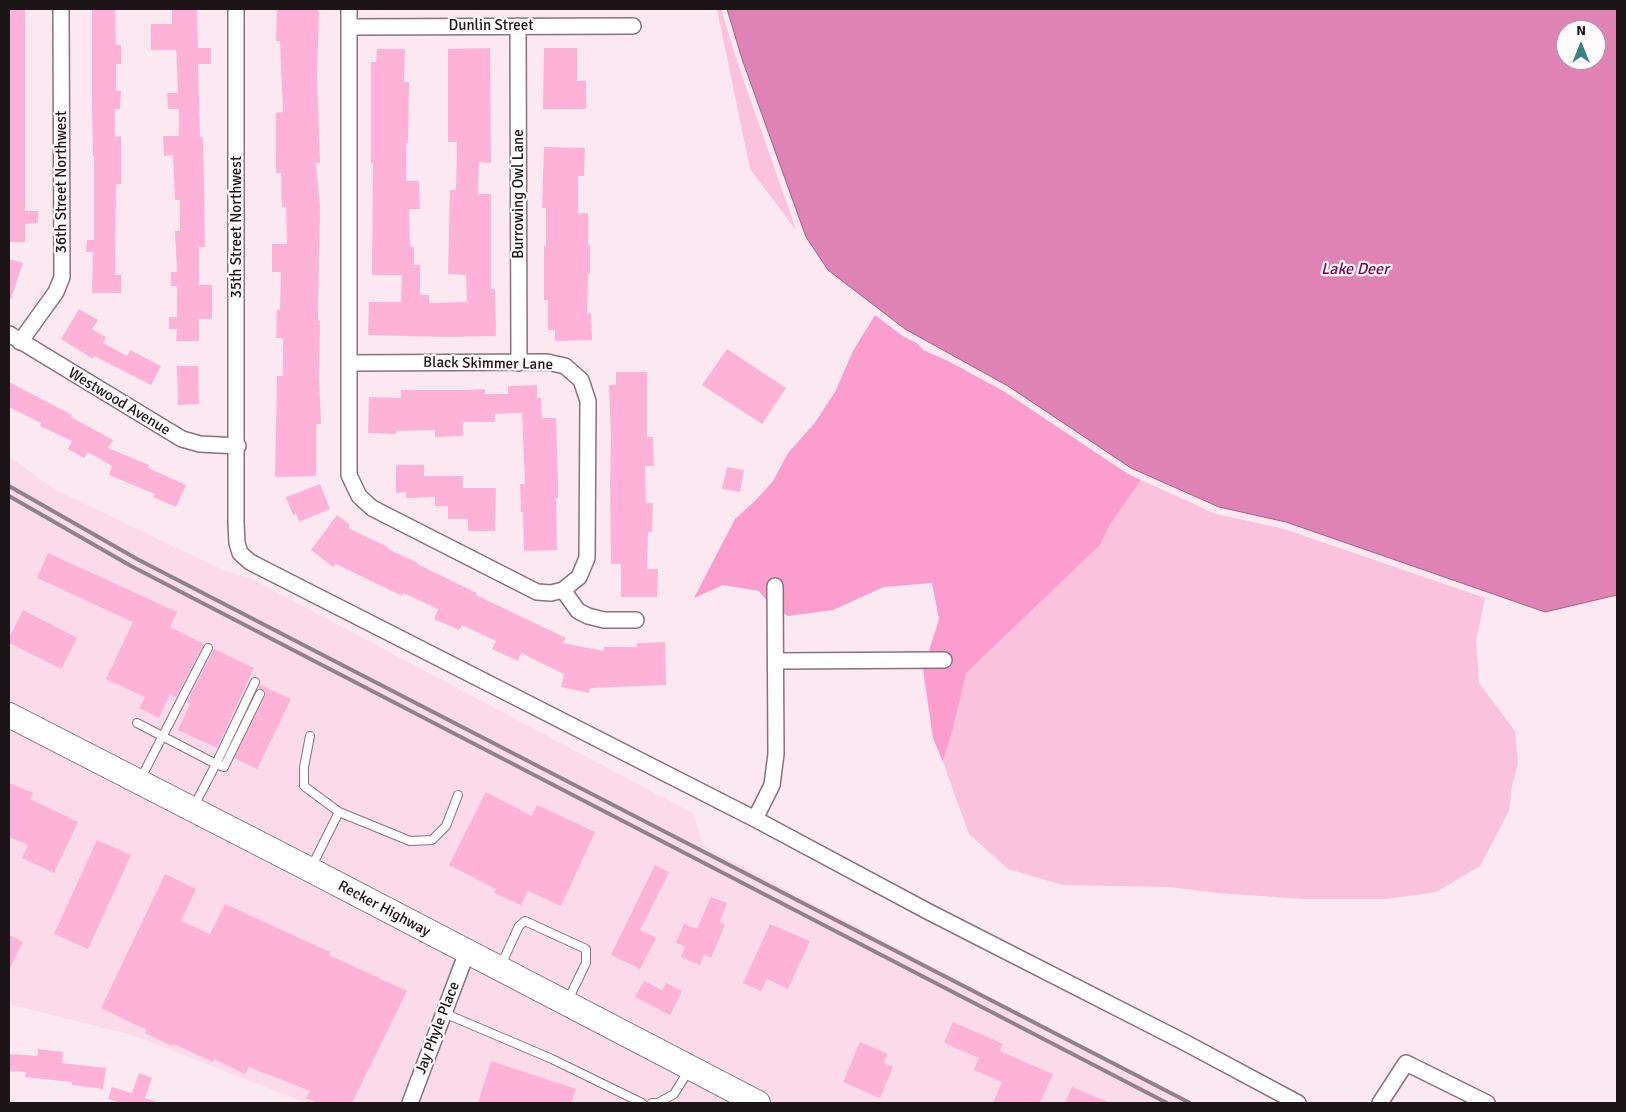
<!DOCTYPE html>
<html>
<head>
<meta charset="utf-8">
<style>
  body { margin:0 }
  #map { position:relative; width:1626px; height:1112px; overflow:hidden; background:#fce8f1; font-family:Signika,sans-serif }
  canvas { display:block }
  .frame { position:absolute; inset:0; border:10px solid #1d1418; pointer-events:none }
  .north { position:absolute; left:1556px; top:20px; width:50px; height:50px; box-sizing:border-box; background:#fffafc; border:1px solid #a59ea1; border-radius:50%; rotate:0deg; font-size:14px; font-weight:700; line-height:20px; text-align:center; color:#1d1418 }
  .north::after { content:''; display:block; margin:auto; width:18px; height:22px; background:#398284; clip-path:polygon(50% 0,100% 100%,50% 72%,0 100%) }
</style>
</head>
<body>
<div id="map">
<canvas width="1626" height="1112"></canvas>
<div class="frame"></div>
<div class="north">N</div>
</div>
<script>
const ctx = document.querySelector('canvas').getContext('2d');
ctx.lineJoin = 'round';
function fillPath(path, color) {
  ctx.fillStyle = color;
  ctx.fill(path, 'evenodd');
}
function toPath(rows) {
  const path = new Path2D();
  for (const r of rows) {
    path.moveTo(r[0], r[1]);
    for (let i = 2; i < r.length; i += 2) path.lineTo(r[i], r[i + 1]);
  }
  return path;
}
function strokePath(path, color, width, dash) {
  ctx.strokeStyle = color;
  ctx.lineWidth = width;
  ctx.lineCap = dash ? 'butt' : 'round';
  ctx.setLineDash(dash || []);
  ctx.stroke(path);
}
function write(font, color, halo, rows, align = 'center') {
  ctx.font = font + ' Signika,sans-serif';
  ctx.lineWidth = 4.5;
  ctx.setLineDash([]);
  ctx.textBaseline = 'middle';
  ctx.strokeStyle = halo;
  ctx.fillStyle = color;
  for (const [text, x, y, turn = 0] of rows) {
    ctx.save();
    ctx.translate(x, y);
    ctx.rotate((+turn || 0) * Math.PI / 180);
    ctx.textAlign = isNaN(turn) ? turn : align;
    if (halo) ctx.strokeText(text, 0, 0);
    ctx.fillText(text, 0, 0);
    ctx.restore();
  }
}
const built = toPath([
  [9,457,56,490,223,570,252,579,694,814,703,846,1192,1103,775,1103,9,706],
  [9,725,457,956,402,1103,306,1103,135,1036,9,1004],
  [471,964,740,1103,418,1103]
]);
const green = toPath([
  [717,9,721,9,737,61,796,230,750,169],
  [1141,480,1216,514,1284,529,1485,598,1476,641,1479,683,1515,731,1518,763,1512,785,1509,811,1480,866,1436,892,1387,899,1304,899,1217,893,1169,887,1063,885,1008,869,969,834,943,762,953,728,965,673,1100,545,1109,526]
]);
const forest = toPath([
  [875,315,901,335,918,344,923,350,948,361,1005,392,1128,474,1141,480,1109,526,1100,545,966,673,953,728,943,762,933,738,923,670,939,619,932,583,884,587,833,610,788,616,770,605,759,591,723,585,694,598,735,519,756,500,773,481,788,453,814,424,835,392,853,351]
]);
const water = toPath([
  [727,9,1617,9,1617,595,1545,612,1286,522,1219,507,1131,468,1008,386,905,329,828,270,806,237,742,59,727,9],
  [1566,30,1596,30,1596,60,1566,60,1566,30]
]);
const building = toPath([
  [9,9,25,9,25,211,38,211,38,223,25,224,25,242,9,242],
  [92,9,115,9,116,45,121,45,121,64,116,64,116,91,121,91,120,109,115,109,115,137,121,136,121,184,116,184,115,275,121,275,121,293,92,293,93,252,86,252,87,240,94,240,94,156,93,156,92,108],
  [172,9,197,9,198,48,211,48,211,64,198,64,200,137,203,137,205,247,199,247,199,285,212,285,212,319,199,319,199,341,176,341,177,329,169,329,169,317,177,317,177,286,171,286,171,272,177,272,175,231,180,231,180,200,175,200,173,155,164,156,163,136,179,136,179,109,168,109,167,93,178,93,177,65,176,50,151,50,151,24,172,24],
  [277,9,318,9,319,14,317,74,320,163,316,163,320,206,318,320,320,321,319,377,321,424,316,424,316,476,275,477,277,376,283,376,283,338,276,338,277,310,280,310,281,272,272,272,272,244,287,244,286,207,282,207,281,173,276,173,276,113,283,112,280,41,276,41],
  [490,48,491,163,479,162,478,194,491,194,491,289,495,289,496,336,446,337,368,335,369,302,401,302,402,275,372,275,373,163,371,163,371,62,376,62,377,49,405,49,404,82,409,82,408,143,406,143,406,181,419,181,420,209,409,209,410,247,414,247,414,265,420,265,420,295,429,295,429,303,467,302,466,275,448,274,450,190,456,190,457,142,448,142,448,49],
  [544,48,577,48,577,81,586,81,586,109,543,109],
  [544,147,585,148,584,176,578,176,578,213,588,213,588,245,590,245,590,274,588,274,587,313,591,313,592,340,555,341,555,330,548,330,548,300,544,300,544,246,546,246,546,208,542,208],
  [9,259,23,263,11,299,9,298],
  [79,309,98,320,92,329,106,337,103,343,127,356,130,350,161,366,151,385,94,356,93,359,61,339],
  [727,349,786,388,762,424,702,385],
  [177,366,198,366,199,404,178,405],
  [616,372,647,372,647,437,653,437,654,466,645,466,646,503,653,503,652,532,648,532,647,569,658,569,657,597,621,597,621,564,611,564,610,484,611,438,609,385,616,385],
  [9,382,72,415,71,417,113,440,108,448,149,465,148,468,186,485,176,507,153,497,155,494,109,475,112,466,88,452,84,458,68,449,72,441,40,426,41,423,9,407],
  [537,385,537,398,541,398,542,418,556,418,558,480,558,498,556,498,557,550,524,551,523,512,521,512,520,484,525,484,522,413,495,414,495,422,463,422,463,436,435,437,435,430,396,431,396,434,368,433,369,397,401,398,401,390,467,390,485,389,485,394,508,394,508,386],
  [396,465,424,465,424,476,463,476,463,488,496,488,495,531,468,531,468,519,448,519,448,506,435,506,435,497,406,498,406,492,396,493],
  [727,467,744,470,740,492,722,489],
  [320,484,330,509,299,522,296,513,293,515,286,497],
  [337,515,350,525,348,528,388,547,388,549,418,563,417,564,477,593,476,595,566,638,563,643,604,651,604,647,637,647,637,643,665,642,666,685,590,688,589,693,561,687,564,674,521,653,518,661,492,649,496,641,462,625,459,630,434,619,438,609,403,593,402,596,336,564,333,567,311,550],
  [48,553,177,612,170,627,204,644,176,697,170,694,159,718,139,708,145,697,106,679,133,622,37,578],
  [23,610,77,638,61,669,9,643,9,638],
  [214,649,254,668,217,748,178,730,190,704,187,702],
  [260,685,291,699,257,769,234,758,265,696,264,691,258,689],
  [9,783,33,793,30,799,78,822,54,873,22,858,28,845,9,837],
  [486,792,532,816,537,805,595,832,561,906,528,891,521,905,494,893,496,889,449,865],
  [97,840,131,855,88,949,54,934],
  [655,865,669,872,640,930,656,938,640,969,611,955],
  [165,874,196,889,181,921,210,934,225,904,308,942,330,952,329,955,407,991,352,1103,317,1103,306,1098,310,1091,249,1067,245,1074,214,1059,213,1062,174,1044,172,1046,145,1033,147,1030,101,1008],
  [711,897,727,903,720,922,725,925,711,958,704,955,700,965,681,957,685,946,676,943,684,924,697,929],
  [770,924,810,941,788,989,767,979,761,991,743,983],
  [9,935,23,942,9,970],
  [644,981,662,990,666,983,682,991,670,1015,635,997],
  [953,1022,1003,1044,1000,1051,1053,1074,1040,1103,993,1103,1002,1082,974,1070,979,1058,944,1043],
  [860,1042,888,1054,884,1063,893,1067,880,1098,843,1082],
  [38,1049,63,1052,62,1063,106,1068,103,1089,72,1085,72,1082,25,1077,26,1072,9,1071,9,1054,38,1056],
  [491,1061,576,1089,571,1103,478,1103],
  [139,1073,152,1078,145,1098,155,1101,155,1103,120,1103,108,1099,112,1087,132,1093],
  [1072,1087,1110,1103,1065,1103]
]);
const service = toPath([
  [255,682,216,764,224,767,260,694],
  [137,723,216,764,193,808],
  [310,736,304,767,304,786,339,812,311,868],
  [140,780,208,648],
  [339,812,410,841,432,840,446,826,458,795],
  [501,965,519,926,525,921,586,949,586,963,568,1000],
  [444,1013,552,1059,642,1103],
  [652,1103,658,1103,674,1094,689,1070]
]);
const minor = toPath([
  [236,9,236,523,237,543,240,553,250,562,757,820,929,912,1184,1042,1298,1103],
  [349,9,349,475,359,496,372,508,537,592,551,593,563,590,578,611,588,616,604,620,636,620],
  [518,26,519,363],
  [349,27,633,26],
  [9,334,182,439,200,444,238,446],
  [20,342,56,292,62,277,61,9],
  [349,363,547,362,565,366,581,380,588,401,587,558,579,577,563,590],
  [776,661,944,660],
  [755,819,772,785,776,754,775,586],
  [410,1103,467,952],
  [1380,1103,1406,1063,1487,1103]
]);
const primary = toPath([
  [9,715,305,867,758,1103]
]);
const rail = toPath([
  [9,486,137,559,1190,1103],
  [9,496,131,566,1167,1103]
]);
const streetNames = [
  ["Dunlin Street",491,26],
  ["36th Street Northwest",62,182,-90],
  ["Burrowing Owl Lane",519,194,-90],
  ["35th Street Northwest",237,227,-90],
  ["Black Skimmer Lane",488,364,1],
  ["Westwood Avenue",119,402,31],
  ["Recker Highway",384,909,28],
  ["Jay Phyle Place",438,1028,-69]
];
const waterNames = [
  ["Lake Deer",1355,270]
];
fillPath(built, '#fbdaea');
fillPath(green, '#fac2dd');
fillPath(forest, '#fb9ece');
fillPath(water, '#de83b3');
strokePath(water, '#a46284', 1);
fillPath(building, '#feb2d8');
strokePath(service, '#88727d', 10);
strokePath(minor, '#88727d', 18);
strokePath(primary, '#88727d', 26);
strokePath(service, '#fff', 8);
strokePath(minor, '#fff', 15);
strokePath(primary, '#fff', 24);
strokePath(rail, '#918289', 4);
write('15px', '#1d1418', '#fffafc', streetNames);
write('italic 16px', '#770550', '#fffafc', waterNames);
</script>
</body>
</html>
